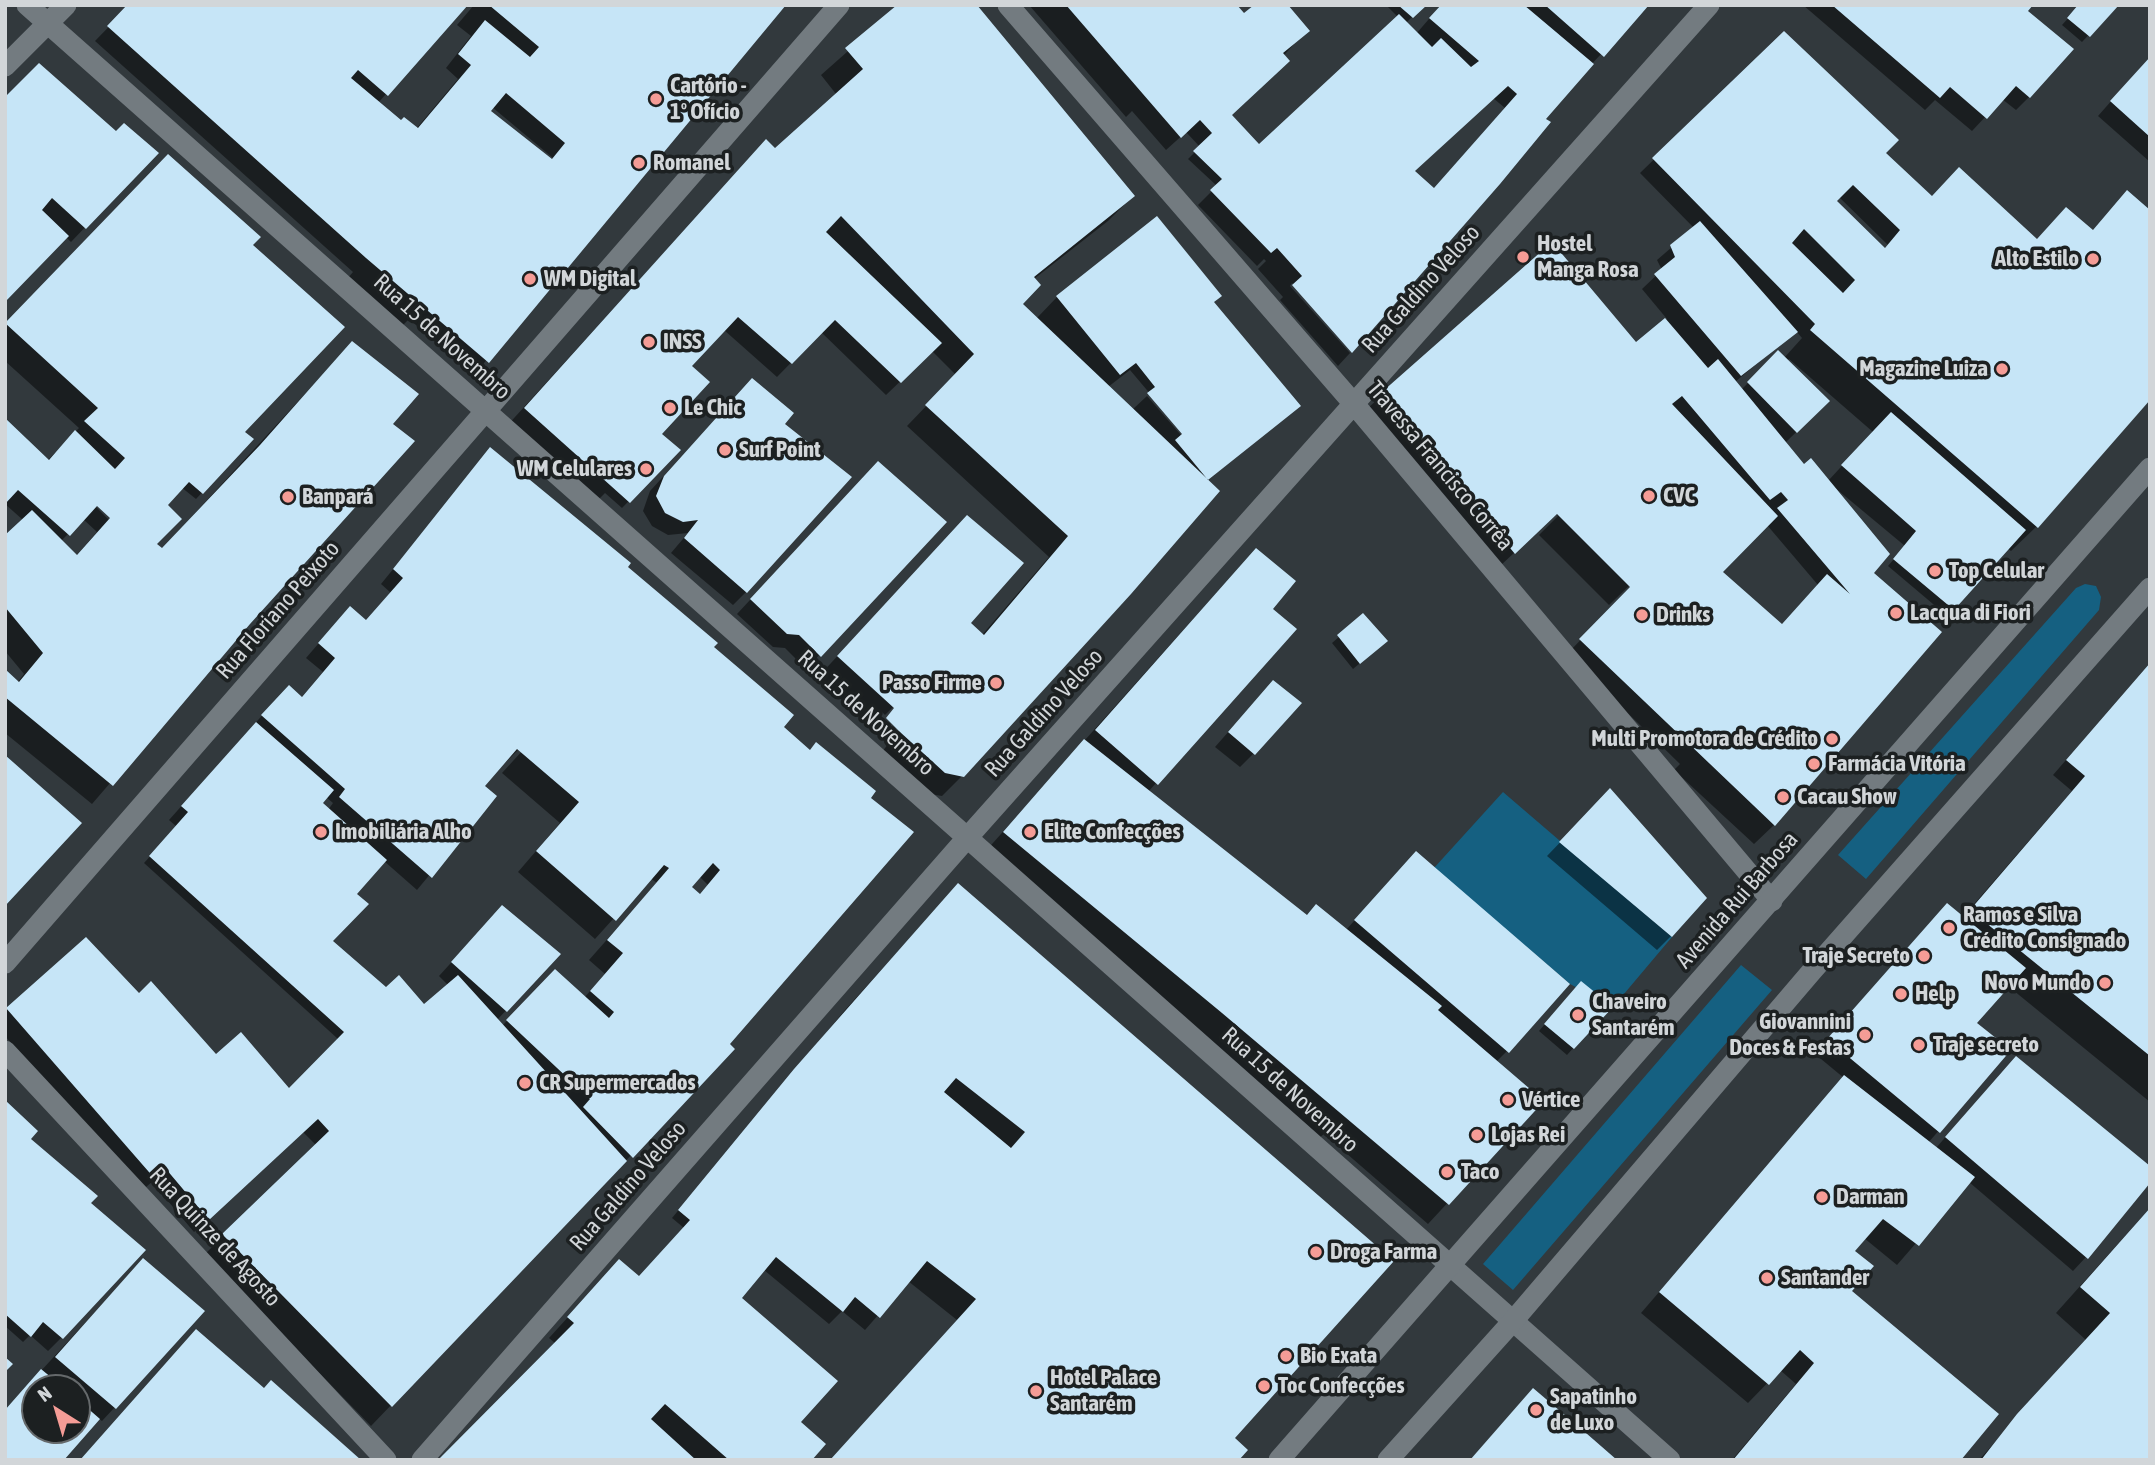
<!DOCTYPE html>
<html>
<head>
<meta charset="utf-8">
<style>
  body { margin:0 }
  #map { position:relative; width:2155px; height:1465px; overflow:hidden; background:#32393d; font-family:"Asap Condensed",sans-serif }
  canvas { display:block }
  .frame { position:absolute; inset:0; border:7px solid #d2d6d9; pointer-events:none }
  .north { position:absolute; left:21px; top:1374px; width:70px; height:70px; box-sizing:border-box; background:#1c2021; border:2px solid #65696b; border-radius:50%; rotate:323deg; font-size:19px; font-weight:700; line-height:28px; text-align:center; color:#d2d6d9 }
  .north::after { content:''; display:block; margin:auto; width:24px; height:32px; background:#f59c96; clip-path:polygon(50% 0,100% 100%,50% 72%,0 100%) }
</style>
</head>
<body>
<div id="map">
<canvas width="2155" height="1465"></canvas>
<div class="frame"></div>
<div class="north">N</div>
</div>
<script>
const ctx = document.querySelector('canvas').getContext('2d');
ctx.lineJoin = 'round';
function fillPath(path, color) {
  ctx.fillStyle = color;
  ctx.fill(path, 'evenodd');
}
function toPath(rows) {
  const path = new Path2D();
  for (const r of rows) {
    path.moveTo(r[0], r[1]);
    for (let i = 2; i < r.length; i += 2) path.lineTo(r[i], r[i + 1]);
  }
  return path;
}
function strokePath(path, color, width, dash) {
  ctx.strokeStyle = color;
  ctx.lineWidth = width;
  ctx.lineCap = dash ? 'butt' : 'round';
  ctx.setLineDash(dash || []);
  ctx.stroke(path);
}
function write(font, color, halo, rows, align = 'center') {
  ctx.font = font + ' "Asap Condensed",sans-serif';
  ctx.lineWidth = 7;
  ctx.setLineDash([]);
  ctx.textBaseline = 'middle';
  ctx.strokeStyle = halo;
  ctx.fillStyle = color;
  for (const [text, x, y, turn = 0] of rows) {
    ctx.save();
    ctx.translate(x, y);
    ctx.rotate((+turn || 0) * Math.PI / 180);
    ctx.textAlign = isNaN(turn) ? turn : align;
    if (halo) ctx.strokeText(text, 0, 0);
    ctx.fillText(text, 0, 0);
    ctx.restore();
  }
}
const green = toPath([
  [2085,584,2096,586,2101,597,2099,610,1866,879,1838,855,2076,588],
  [1503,792,1672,937,1613,1007,1570,984,1434,868],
  [1741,965,1772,990,1513,1290,1483,1264]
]);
const shadow = toPath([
  [130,5,465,5,378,103,401,122,416,129,458,79,446,68,471,36,457,25,474,5,784,5,474,375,409,319,403,325,347,279,353,272,95,41],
  [492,107,553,158,551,161,482,119],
  [900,5,1133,196,1108,221,1034,279,1020,304,1036,319,1057,297,1213,303,1299,405,1207,481,963,775,942,796,924,793,881,753,893,738,881,726,886,720,898,733,900,730,932,668,885,715,881,711,879,713,882,717,873,726,818,677,948,537,962,629,982,635,1049,557,907,426,956,375,932,351,886,395,821,332,777,377,724,330,690,367,660,435,678,451,622,508,605,493,598,500,505,428,753,155,774,150,836,94,821,75],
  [1130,370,1189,440,1187,442,1147,396,1132,410,1108,387],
  [1029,5,1235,5,1244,16,1294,44,1230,116,1251,155,1398,17,1386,5,1424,5,1406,23,1416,34,1441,5,1647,5,1588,68,1352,351,1292,283,1290,286,1350,353,1338,366,1280,300,1283,297,1258,269,1266,261,1264,259,1257,266,1198,205,1217,186,1188,159,1200,147,1186,132,1166,150,1132,111,1126,117],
  [1493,98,1505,108,1433,190,1414,172],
  [1803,5,2031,5,2026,11,2029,97,2016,110,2002,99,1972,131,1935,100,1925,110],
  [2080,5,2117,5,2082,42,2062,25],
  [1784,33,1883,153,2037,526,2011,551,2007,548,1946,615,1888,566,1905,546,1828,482,1872,573,1774,825,1754,844,1674,770,1680,764,1567,654,1633,586,1631,584,1609,605,1539,535,1558,516,1556,514,1500,566,1369,407,1552,245,1636,345,1667,319,1642,289,1662,270,1657,260,1694,228,1640,173],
  [1839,197,1888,245,1884,249,1835,201],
  [1796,331,1802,338,1784,358,1778,353,1741,390,1735,382],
  [1789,359,1873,432,1828,481,1804,466,1785,443,1828,401,1787,361],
  [1767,525,1818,585,1781,625,1721,572],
  [2150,57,2150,162,2098,116],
  [5,99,116,133,156,153,71,242,66,237,5,299],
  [148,176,250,245,243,431,252,439,196,499,181,487,165,505,154,544,161,550,352,343,391,424,248,623,92,804,5,733,5,671,17,683,24,674,5,651,5,537,23,520,5,504,5,420,47,461,79,428,5,361,5,325],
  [92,499,111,517,109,520,90,501],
  [83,519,97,532,76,556,61,541],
  [739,394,783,424,746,592,733,605,671,553,688,533,668,535,652,526,643,511,650,491],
  [490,450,621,572,712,647,774,735,727,1045,733,1049,371,1426,204,1255,316,1145,303,1132,194,1232,152,1182,140,1192,5,1036,5,1010,86,939,139,995,216,1056,289,1091,338,1039,144,863,177,827,169,820,275,701,301,698,323,672,306,658,337,622,366,621,391,593,381,584],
  [532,736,534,738,502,773,560,823,518,872,595,939,650,878,657,883,589,960,605,974,584,998,541,985,502,1026,497,1020,559,954,489,921,439,976,449,986,424,1007,383,987,331,941,354,894,384,861,417,890,495,796,482,786],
  [326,797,333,803,328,810,321,803],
  [699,876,708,885,699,895,689,887],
  [864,477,945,523,806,669,785,648,773,647,737,614],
  [1219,590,1271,609,1294,629,1148,792,1306,917,1346,930,1402,867,1507,1051,1496,1062,1542,1101,1428,1224,1324,1134,1318,1139,984,853],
  [1363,616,1379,647,1353,669,1332,643],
  [2150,663,2150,1102,2008,986,1975,1023,2009,1050,1928,1143,1936,1148,2002,1072,2086,1257,2073,1271,1969,1182,1897,1265,1864,1238,1853,1251,1850,1291,1958,1460,1732,1460,1796,1384,1780,1370,1748,1403,1641,1313,1844,1078,1815,1054,1933,919,1962,918,2072,791,2053,775],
  [1260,696,1253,754,1240,767,1215,747],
  [1597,804,1671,936,1657,950,1547,856],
  [958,885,1232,1438,957,1320,908,1281,865,1330,842,1311,829,1324,764,1270,739,1298,799,1421,810,1460,440,1460,556,1344,549,1338,619,1261,638,1278,684,1228,672,1218,845,1010],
  [1574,990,1610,1007,1567,1055,1539,1031],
  [5,1104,29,1139,89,1204,61,1338,48,1351,30,1335,23,1342,5,1326],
  [2150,1208,2150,1460,1979,1460,2086,1340,2056,1313],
  [130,1274,115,1407,102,1421,98,1418,62,1460,5,1460,28,1385],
  [35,1388,77,1388,77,1430,35,1430]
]);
const building = toPath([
  [127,5,468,5,388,96,358,70,351,78,401,120,404,117,418,128,471,65,458,54,485,20,530,57,539,47,489,5,786,5,489,363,366,258,107,26],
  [506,93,565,143,552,159,491,111],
  [897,5,977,5,1135,196,1034,277,1041,285,1023,304,1220,491,1131,594,964,777,945,773,900,732,886,718,894,708,837,656,967,515,1024,563,971,623,984,635,1068,536,925,405,974,354,841,216,826,232,942,343,901,383,835,320,792,364,738,317,692,366,710,382,662,434,681,450,630,503,524,408,766,139,775,148,863,69,845,48],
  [1066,5,1237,5,1244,13,1254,5,1288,5,1310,31,1283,53,1290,61,1232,115,1259,144,1399,14,1432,47,1441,38,1471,67,1479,61,1429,18,1441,5,1524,5,1594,64,1546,119,1551,122,1500,184,1352,353,1292,285,1302,276,1277,248,1271,253,1210,190,1222,179,1193,151,1212,133,1200,120,1181,138],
  [1508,86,1517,94,1434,188,1415,171],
  [1398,5,1427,5,1413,18],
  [1545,5,1649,5,1604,57],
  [1832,5,2033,5,2028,11,2074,49,2030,98,2016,86,1987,119,1950,87,1940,98],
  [2078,5,2119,5,2090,37,2067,18],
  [1784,31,1899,140,1886,153,1932,196,1959,167,2037,239,2066,207,2093,230,2127,190,2150,210,2150,400,2038,528,1810,330,1815,324,1652,158],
  [1853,185,1900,230,1885,248,1837,201],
  [1804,229,1855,280,1843,293,1792,243],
  [2150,57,2150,137,2110,101],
  [39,63,116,131,124,123,159,153,86,229,52,198,42,210,69,236,5,302,5,97],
  [168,154,261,237,253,245,345,327,245,432,254,439,203,494,189,482,168,505,182,519,157,544,162,548,260,445,352,341,419,394,393,424,415,441,250,624,113,786,5,697,5,669,19,682,43,653,5,607,5,535,32,510,77,555,110,518,97,506,70,536,18,490,5,504,5,418,49,460,75,430,115,469,125,458,84,421,98,408,5,323],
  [1157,216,1222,296,1214,302,1301,406,1208,480,1175,440,1182,434,1147,393,1155,387,1136,363,1120,375,1056,296],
  [1700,221,1798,332,1741,376,1654,274,1675,257,1670,245],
  [1552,242,1636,342,1665,318,1708,368,1718,359,1804,464,1811,458,1890,554,1874,573,1942,632,1775,826,1579,639,1630,587,1557,514,1515,554,1382,392],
  [1682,396,1770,500,1781,492,1788,500,1777,508,1850,594,1827,574,1782,624,1723,572,1778,516,1672,404],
  [1778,350,1830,401,1797,433,1747,382],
  [752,378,794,413,785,424,852,477,747,593,684,538,698,520,683,522,665,513,656,496,664,476],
  [1891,412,2026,530,1954,610,1893,559,1916,531,1841,465],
  [490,447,631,563,628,567,718,643,714,647,794,715,784,727,810,750,816,742,876,791,871,798,914,832,730,1044,735,1049,633,1158,583,1107,590,1099,506,1020,555,969,609,1018,614,1012,590,991,623,953,607,940,669,868,664,865,616,921,536,851,579,802,517,749,485,786,497,796,432,878,339,797,345,789,261,715,289,685,302,697,335,658,318,643,350,606,366,620,403,578,393,569],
  [713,863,720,870,700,894,692,887],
  [878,461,947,522,821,657,799,635,787,634,750,599],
  [1256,548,1296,581,1273,609,1297,629,1158,785,1095,730],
  [1363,613,1388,641,1360,664,1337,635],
  [2150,663,2150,1056,1970,910,2085,776,2066,760],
  [1273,680,1302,703,1255,755,1228,732],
  [256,722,334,790,323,803,387,860,357,894,369,904,333,941,386,987,399,975,424,1004,458,975,627,1161,392,1407,222,1234,329,1131,318,1119,209,1220,166,1169,155,1179,6,1008,86,937,139,993,151,981,216,1054,241,1032,289,1088,344,1032,149,856,188,812,181,806],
  [1084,739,1307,915,1316,904,1442,1006,1438,1010,1544,1101,1449,1205,1222,1013,1003,832],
  [5,755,82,823,5,906],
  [1610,788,1707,898,1672,937,1559,842],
  [1416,851,1570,984,1509,1053,1354,920],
  [958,883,1394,1261,1235,1438,1248,1450,1239,1460,830,1460,976,1299,927,1261,880,1318,855,1297,843,1312,776,1257,742,1298,838,1381,801,1422,826,1444,812,1460,729,1460,665,1404,651,1419,696,1460,438,1460,574,1323,567,1317,619,1259,639,1276,690,1220,678,1210,794,1069],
  [956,1078,1025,1132,1011,1148,944,1092],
  [1947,903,2026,968,1977,1023,2011,1050,1940,1133,1827,1039],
  [502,905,561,954,507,1012,451,962],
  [1581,981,1613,1007,1574,1049,1544,1024],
  [2016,1056,2150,1166,2150,1183,2088,1259,1945,1137],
  [1844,1075,1975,1177,1919,1246,1883,1219,1855,1251,1874,1266,1852,1291,1999,1414,1961,1460,1733,1460,1814,1363,1800,1350,1769,1385,1659,1292],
  [5,1100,38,1131,31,1139,98,1196,91,1203,146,1250,63,1339,43,1322,31,1337,5,1314],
  [2150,1208,2150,1460,1981,1460,2017,1414,2110,1313,2080,1287],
  [143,1258,205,1311,116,1409,55,1357],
  [196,1329,264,1388,271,1380,361,1460,80,1460],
  [5,1357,13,1364,5,1372],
  [41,1369,64,1388,35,1388,35,1430,77,1430,77,1399,100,1419,64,1460,5,1460,5,1410],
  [1533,1388,1586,1433,1617,1460,1470,1460]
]);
const street = toPath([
  [27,5,1670,1460],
  [1008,5,1354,404,1772,901],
  [5,66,66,5],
  [5,963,839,5],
  [5,1051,386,1460],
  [422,1460,967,838,1709,5]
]);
const secondary = toPath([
  [1279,1460,2150,468],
  [1388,1460,1513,1321,1812,971,2150,588]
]);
const markers = [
  [656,99,7,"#f59c96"],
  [639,163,7,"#f59c96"],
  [1523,257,7,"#f59c96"],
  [2093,259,7,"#f59c96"],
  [530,279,7,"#f59c96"],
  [649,342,7,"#f59c96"],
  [2002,369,7,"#f59c96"],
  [670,408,7,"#f59c96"],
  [725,450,7,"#f59c96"],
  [646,469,7,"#f59c96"],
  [1649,496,7,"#f59c96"],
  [288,497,7,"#f59c96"],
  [1935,571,7,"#f59c96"],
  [1896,613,7,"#f59c96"],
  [1642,615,7,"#f59c96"],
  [996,683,7,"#f59c96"],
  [1832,739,7,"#f59c96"],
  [1814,764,7,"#f59c96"],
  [1783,797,7,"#f59c96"],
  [321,832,7,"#f59c96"],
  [1030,832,7,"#f59c96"],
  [1949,928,7,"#f59c96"],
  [1924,956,7,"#f59c96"],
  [2105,983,7,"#f59c96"],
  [1901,994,7,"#f59c96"],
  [1578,1015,7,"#f59c96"],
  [1865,1035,7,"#f59c96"],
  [1919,1045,7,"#f59c96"],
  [525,1083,7,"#f59c96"],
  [1508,1100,7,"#f59c96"],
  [1477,1135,7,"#f59c96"],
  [1447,1172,7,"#f59c96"],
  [1822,1197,7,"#f59c96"],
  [1316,1252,7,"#f59c96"],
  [1767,1278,7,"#f59c96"],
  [1286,1356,7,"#f59c96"],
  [1264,1386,7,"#f59c96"],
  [1036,1391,7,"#f59c96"],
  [1536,1410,7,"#f59c96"]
];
const poiNames = [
  ["Cartório -",670,86],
  ["1° Ofício",670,112],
  ["Romanel",653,163],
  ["Hostel",1537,244],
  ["Manga Rosa",1537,270],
  ["Alto Estilo",2079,259,"right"],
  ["WM Digital",544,279],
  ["INSS",663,342],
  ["Magazine Luiza",1988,369,"right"],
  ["Le Chic",684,408],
  ["Surf Point",739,450],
  ["WM Celulares",632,469,"right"],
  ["CVC",1663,496],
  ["Banpará",302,497],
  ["Top Celular",1949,571],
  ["Lacqua di Fiori",1910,613],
  ["Drinks",1656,615],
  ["Passo Firme",982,683,"right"],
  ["Multi Promotora de Crédito",1818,739,"right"],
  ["Farmácia Vitória",1828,764],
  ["Cacau Show",1797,797],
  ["Imobiliária Alho",335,832],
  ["Elite Confecções",1044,832],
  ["Ramos e Silva",1963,915],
  ["Crédito Consignado",1963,941],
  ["Traje Secreto",1910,956,"right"],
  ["Novo Mundo",2091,983,"right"],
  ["Help",1915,994],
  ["Chaveiro",1592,1002],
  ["Santarém",1592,1028],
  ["Giovannini",1851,1022,"right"],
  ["Doces & Festas",1851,1048,"right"],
  ["Traje secreto",1933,1045],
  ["CR Supermercados",539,1083],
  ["Vértice",1522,1100],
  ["Lojas Rei",1491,1135],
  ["Taco",1461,1172],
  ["Darman",1836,1197],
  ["Droga Farma",1330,1252],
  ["Santander",1781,1278],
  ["Bio Exata",1300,1356],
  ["Hotel Palace",1050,1378],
  ["Santarém",1050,1404],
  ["Toc Confecções",1278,1386],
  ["Sapatinho",1550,1397],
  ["de Luxo",1550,1423]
];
const streetNames = [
  ["Rua Galdino Veloso",1421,289,-48],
  ["Rua 15 de Novembro",442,337,42],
  ["Travessa Francisco Corrêa",1440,466,50],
  ["Rua Floriano Peixoto",278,610,-49],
  ["Rua 15 de Novembro",866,713,42],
  ["Rua Galdino Veloso",1044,713,-48],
  ["Avenida Rui Barbosa",1737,900,-49],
  ["Rua 15 de Novembro",1290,1090,42],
  ["Rua Galdino Veloso",628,1186,-49],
  ["Rua Quinze de Agosto",215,1237,47]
];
fillPath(green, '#156081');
fillPath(shadow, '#0007');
fillPath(building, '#c6e5f7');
strokePath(street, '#737b80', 21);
strokePath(secondary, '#737b80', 21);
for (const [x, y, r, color] of markers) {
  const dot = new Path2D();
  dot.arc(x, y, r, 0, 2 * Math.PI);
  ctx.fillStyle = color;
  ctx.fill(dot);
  strokePath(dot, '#1c2021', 2.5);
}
write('bold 23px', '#d2d6d9', '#1c2021', poiNames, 'left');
write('23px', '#d2d6d9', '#1c2021', streetNames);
</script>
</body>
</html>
